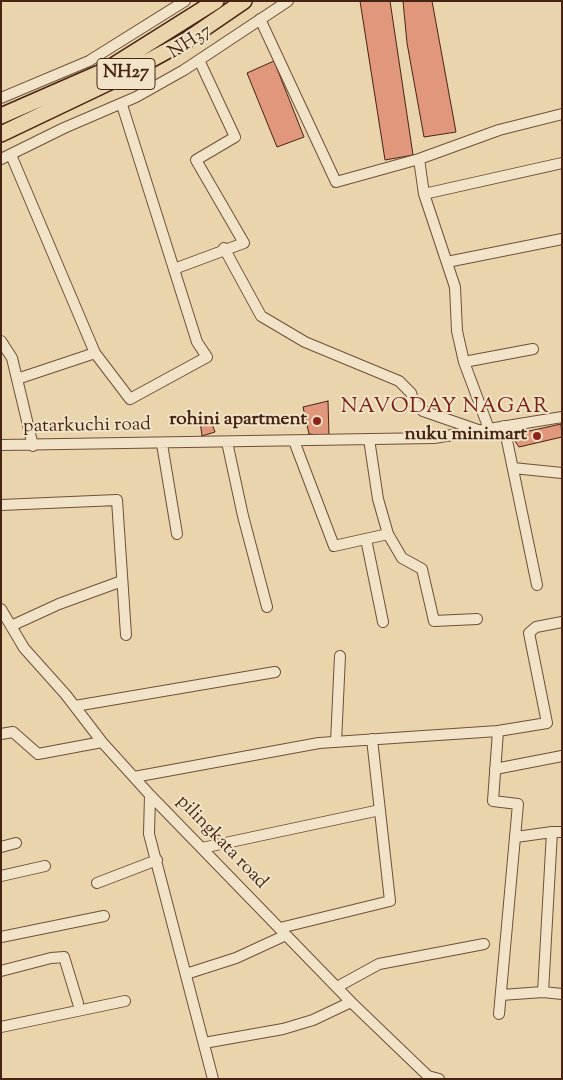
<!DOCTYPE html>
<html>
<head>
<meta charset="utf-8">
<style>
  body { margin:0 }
  #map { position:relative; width:563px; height:1080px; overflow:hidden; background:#e9d4ab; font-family:"Sorts Mill Goudy",serif }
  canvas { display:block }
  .frame { position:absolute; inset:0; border:2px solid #472314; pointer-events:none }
</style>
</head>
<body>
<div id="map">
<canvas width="563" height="1080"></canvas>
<div class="frame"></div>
</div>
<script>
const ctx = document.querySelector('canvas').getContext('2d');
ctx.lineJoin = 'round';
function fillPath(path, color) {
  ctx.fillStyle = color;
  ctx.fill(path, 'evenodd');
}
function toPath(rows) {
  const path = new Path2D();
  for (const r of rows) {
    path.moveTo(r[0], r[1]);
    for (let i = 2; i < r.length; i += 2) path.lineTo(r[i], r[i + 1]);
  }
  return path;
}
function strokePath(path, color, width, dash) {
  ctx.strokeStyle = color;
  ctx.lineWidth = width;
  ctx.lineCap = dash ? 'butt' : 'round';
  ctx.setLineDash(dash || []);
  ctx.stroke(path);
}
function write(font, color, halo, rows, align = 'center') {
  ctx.font = font + ' "Sorts Mill Goudy",serif';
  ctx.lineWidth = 4;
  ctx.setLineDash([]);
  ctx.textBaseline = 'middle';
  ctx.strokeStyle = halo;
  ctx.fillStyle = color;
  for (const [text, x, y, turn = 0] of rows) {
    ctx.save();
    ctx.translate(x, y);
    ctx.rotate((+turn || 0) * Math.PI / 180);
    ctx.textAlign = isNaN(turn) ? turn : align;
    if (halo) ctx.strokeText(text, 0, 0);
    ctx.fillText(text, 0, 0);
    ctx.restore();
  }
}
const building = toPath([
  [360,1,390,1,413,155,385,160,360,1],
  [403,1,432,1,456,132,424,137,407,43,403,1],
  [274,61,304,137,277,147,247,73,274,61],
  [328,401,329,436,309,434,303,407,328,401],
  [210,418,215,432,202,436,200,421,210,418],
  [561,424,562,437,519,447,511,435,561,424]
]);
const minor = toPath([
  [260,19,336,182,419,159,424,194,455,287,457,331,464,362,489,429],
  [1,98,89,61,185,1],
  [11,155,95,353,17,379],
  [1,159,64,128,136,97,184,70,288,1],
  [419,159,499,130,562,114],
  [424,194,562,163],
  [224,248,261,316,305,342,399,381,411,393,414,403,423,411,478,430],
  [447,262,562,239],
  [174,269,244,243,196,160,235,137,199,60],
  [1,341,12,358,33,446],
  [95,353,130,399,207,357,197,342,122,105],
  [464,362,533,349],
  [504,426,537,585],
  [369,439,378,499,388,534,402,558,422,569,434,621,477,619],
  [294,441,334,546,388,534],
  [227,442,243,516,267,607],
  [162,444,177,534],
  [1,445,434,438,562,417],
  [513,468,562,473],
  [1,505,117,500,126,635],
  [366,539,383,622],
  [1,609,24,648,66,695,102,742,150,795,351,1002,428,1076,439,1079],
  [11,626,59,604,122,581],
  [75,706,275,672],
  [498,731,547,723,529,633,536,627,562,622],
  [1,734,13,732,38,754,102,742],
  [336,742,340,656],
  [495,769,562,756],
  [134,777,319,743,498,731,493,801,518,804,499,1014],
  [150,795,149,834,213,1079],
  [562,832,552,832,543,992,562,994],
  [516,837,552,832],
  [1,847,16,843],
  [202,848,380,810],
  [1,876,45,866],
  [97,883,157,860],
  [280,928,390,901,372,739],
  [1,937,104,916],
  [1,971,51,958,64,957,78,1003],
  [186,974,236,958,286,935],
  [337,987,379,964,484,944],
  [501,995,543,992],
  [1,1027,125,1001],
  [204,1043,283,1029,313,1020,351,1002]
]);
const highway = toPath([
  [1,116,106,70,216,1],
  [1,134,110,82,187,40,244,1]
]);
const markers = [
  [317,421,5,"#8f2418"],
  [537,436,5,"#8f2418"]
];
const shields = [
  [126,74,58]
];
const shieldNames = [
  ["NH27",126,74]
];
const streetNames = [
  ["NH37",191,43,-33],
  ["patarkuchi road",87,427,-1],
  ["pilingkata road",221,843,46]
];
const poiNames = [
  ["rohini apartment",307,421],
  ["nuku minimart",527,436]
];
const quarterNames = [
  ["NAVODAY NAGAR",445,408]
];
fillPath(building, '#e1977c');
strokePath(building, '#472314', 1);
strokePath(minor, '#704f3a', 12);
strokePath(highway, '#472314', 18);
strokePath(minor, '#f1e3c8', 10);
strokePath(highway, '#e9d4ab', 15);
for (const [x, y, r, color] of markers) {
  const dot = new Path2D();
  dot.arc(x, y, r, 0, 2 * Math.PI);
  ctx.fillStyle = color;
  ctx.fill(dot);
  strokePath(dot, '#f1e3c8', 2);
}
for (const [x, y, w] of shields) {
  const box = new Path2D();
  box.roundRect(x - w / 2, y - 15.5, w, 31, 4);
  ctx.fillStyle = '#f1e3c8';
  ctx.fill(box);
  strokePath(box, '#472314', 1);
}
write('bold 18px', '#472314', null, shieldNames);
write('19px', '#472314', '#f1e3c8', streetNames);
write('bold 19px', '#472314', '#f1e3c8', poiNames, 'right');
ctx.letterSpacing = '1px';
write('21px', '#7a1f14', '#f1e3c8', quarterNames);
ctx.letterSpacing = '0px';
</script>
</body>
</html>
